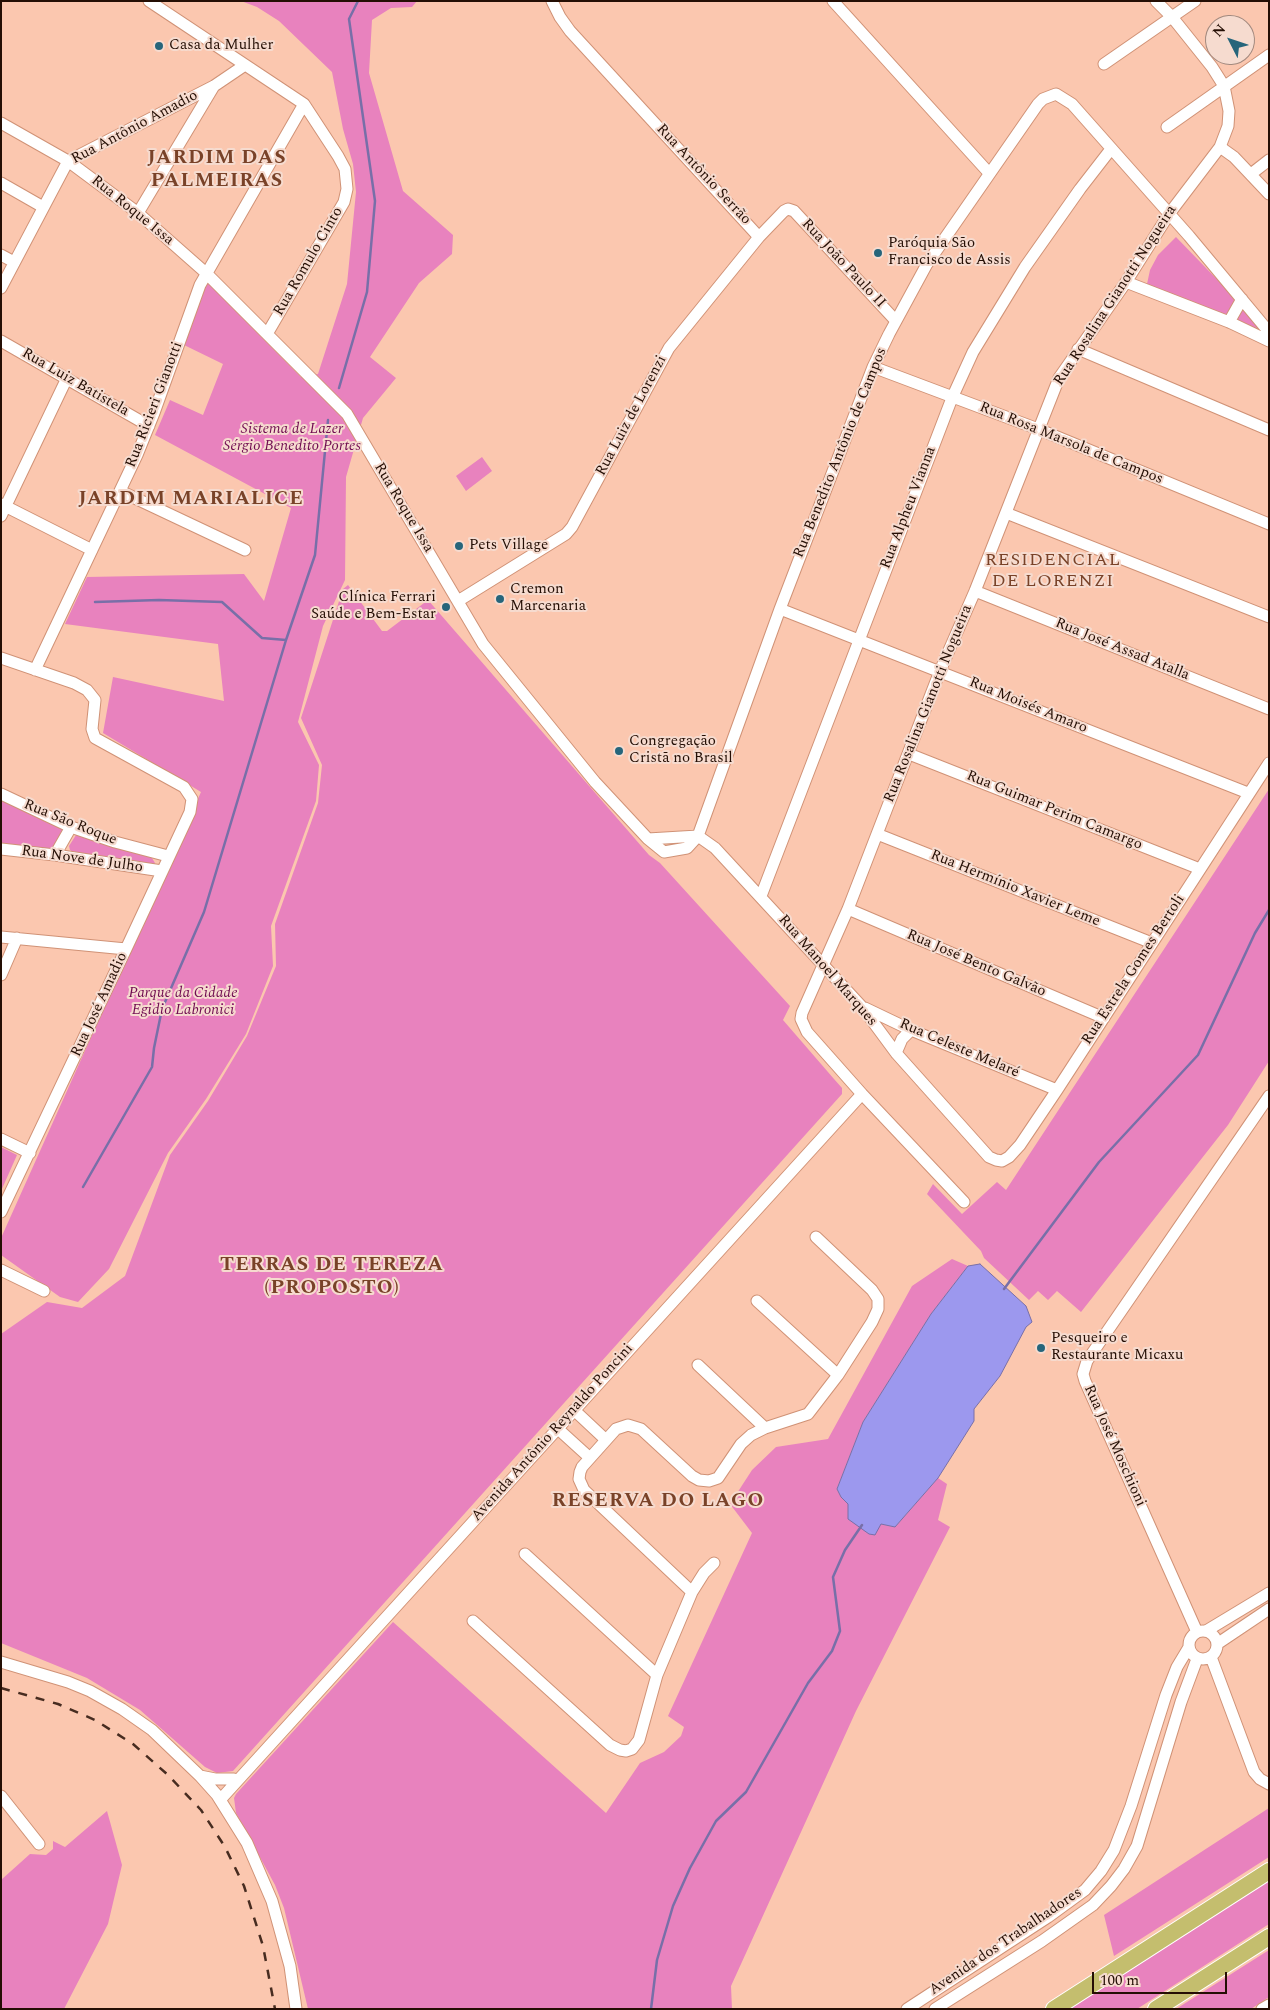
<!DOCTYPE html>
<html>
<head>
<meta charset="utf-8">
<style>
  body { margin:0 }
  #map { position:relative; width:1270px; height:2010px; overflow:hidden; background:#fbc7af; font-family:Spectral,serif }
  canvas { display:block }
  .frame { position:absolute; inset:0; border:2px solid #240e04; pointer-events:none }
  .north { position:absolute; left:1205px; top:15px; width:50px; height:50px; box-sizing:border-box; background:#f6dbcf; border:1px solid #a2897e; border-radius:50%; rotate:311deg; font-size:14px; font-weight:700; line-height:20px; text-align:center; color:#240e04 }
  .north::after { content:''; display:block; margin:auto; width:18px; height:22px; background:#26657b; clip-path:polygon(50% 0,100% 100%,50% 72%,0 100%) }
  .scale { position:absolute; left:1092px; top:1972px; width:135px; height:22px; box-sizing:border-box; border:2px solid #240e04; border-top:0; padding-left:6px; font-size:15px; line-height:18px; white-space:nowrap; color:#240e04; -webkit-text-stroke:4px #f6dbcf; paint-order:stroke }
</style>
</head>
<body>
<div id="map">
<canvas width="1270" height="2010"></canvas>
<div class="frame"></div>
<div class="north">N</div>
<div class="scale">100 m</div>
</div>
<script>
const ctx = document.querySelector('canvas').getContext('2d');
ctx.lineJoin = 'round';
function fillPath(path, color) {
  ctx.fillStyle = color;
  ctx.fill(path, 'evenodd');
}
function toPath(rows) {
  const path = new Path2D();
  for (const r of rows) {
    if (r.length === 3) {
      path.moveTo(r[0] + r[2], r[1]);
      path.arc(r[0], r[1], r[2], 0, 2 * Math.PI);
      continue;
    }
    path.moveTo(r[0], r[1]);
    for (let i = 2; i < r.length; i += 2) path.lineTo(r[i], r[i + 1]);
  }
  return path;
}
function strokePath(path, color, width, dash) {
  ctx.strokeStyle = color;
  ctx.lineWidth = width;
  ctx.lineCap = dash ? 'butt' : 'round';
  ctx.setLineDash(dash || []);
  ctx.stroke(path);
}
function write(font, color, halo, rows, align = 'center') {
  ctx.font = font + ' Spectral,serif';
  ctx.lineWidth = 4;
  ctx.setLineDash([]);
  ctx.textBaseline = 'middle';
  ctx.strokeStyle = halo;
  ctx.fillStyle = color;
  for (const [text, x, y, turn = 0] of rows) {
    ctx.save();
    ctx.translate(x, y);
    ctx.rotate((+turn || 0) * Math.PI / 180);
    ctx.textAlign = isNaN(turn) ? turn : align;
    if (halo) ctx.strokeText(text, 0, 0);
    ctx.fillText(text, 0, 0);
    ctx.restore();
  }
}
const green = toPath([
  [241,1,417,1,412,7,391,8,372,20,369,73,403,191,453,235,452,254,419,283,370,357,396,378,363,418,346,477,345,580,323,626,298,722,319,765,316,801,271,926,273,966,246,1034,206,1099,168,1153,109,1269,78,1302,60,1297,1,1255,1,1238,201,792,103,733,113,677,224,701,218,644,65,624,87,577,244,574,264,601,291,508,155,435,170,400,203,415,223,364,184,345,207,282,301,377,318,374,347,284,356,192,353,164,343,129,332,72,279,21,257,7],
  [1176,237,1236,299,1264,333,1147,284,1150,270,1158,255],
  [482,457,492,471,466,491,456,476],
  [348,585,382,631,387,631,428,600,649,855,660,863,790,1006,783,1020,834,1079,842,1088,842,1094,233,1771,217,1773,205,1767,140,1710,87,1678,1,1643,1,1334,47,1302,82,1308,125,1276,170,1155,208,1101,247,1036,276,966,275,924,318,803,322,765,301,718,343,589],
  [1269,789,1269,1061,1228,1125,1081,1312,1057,1291,1048,1300,1038,1291,1029,1300,984,1258,981,1251,927,1194,933,1184,962,1214,997,1182,1006,1190],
  [1,797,65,830,52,851,1,847],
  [76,835,84,836,147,855,152,858,155,863,153,866,74,853,70,850,69,846],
  [1,1147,17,1155,1,1191],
  [952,1259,968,1266,931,1314,863,1422,837,1489,841,1497,848,1504,881,1524,895,1527,938,1478,947,1484,938,1520,950,1527,856,1711,731,1986,732,2009,308,2009,284,1908,275,1885,236,1813,234,1798,236,1794,393,1622,606,1813,640,1763,664,1752,681,1736,684,1727,668,1716,752,1533,730,1504,752,1470,776,1447,828,1439,912,1286],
  [1269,1808,1269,1857,1114,1956,1104,1915],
  [107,1811,122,1865,108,1924,64,2009,1,2009,1,1880,30,1854,46,1855,53,1849,53,1841,65,1847],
  [1269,1881,1269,1924,1137,2009,1070,2009],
  [1269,1950,1269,1997,1251,2009,1176,2009]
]);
const water = toPath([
  [980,1264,1026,1306,1032,1322,1026,1327,1000,1376,974,1409,974,1421,938,1478,895,1527,881,1524,875,1535,869,1534,848,1519,848,1504,841,1497,837,1489,863,1422,931,1314,968,1266,980,1264]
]);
const stream = toPath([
  [339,388,367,292,375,201,349,19,358,1],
  [95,602,159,600,222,602,262,638,286,640],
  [83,1187,152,1067,154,1048,162,1009,204,912,286,640,315,555,328,420],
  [1004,1289,1099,1162,1198,1055,1255,933,1269,910],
  [651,2009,657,1960,673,1906,690,1868,716,1821,746,1792,808,1683,832,1651,840,1631,833,1577,845,1550,862,1525]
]);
const minor = toPath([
  [149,1,304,104,338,156,345,169,347,189,344,202,267,334],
  [552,1,560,17,570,31,759,237],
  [833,1,989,173],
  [1104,64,1195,1],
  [1,123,68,161,138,213,206,273,347,414,483,644,595,782,648,839],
  [1167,127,1269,55],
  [1220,147,1234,157,1269,194],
  [1251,174,1269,160],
  [1,183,43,207],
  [138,213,214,86],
  [1,255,14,262],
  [1126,282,1229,322,1269,341],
  [1,288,68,161,214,86,245,65],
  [1229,322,1242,299],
  [1,341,149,426],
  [1078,349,1269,430],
  [873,367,1038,429,1269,524],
  [120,491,245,550],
  [1,504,92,550],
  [1006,513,1269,617],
  [1,516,67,378],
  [975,591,1269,709],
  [458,601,566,534,572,527,669,348,759,237,784,211,788,209,794,211,896,321],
  [780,609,1248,793],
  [1,658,74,683,87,690,95,700,92,729,95,738,184,787,192,799,190,812,126,949,1,1212],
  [35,670,137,455,154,413,200,285,304,104],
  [909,754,1200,869],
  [1,794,71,827,115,842,168,856],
  [877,834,1152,943],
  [698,836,648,839,664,852,687,848,698,836,780,609,873,367,889,334,927,264,1038,104,1043,99,1056,94,1072,104,1189,236,1269,332],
  [698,836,715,848,862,1007,896,1053,989,1157,996,1160,1002,1161,1009,1157,1020,1145,1057,1090,1269,763],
  [1,849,55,855,162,871],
  [55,855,71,827],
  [761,896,952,398,973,352,1025,267,1080,189,1111,149],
  [848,909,1104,1018],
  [1,937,126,949],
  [1,975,17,938],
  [865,1008,911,1030,1057,1090],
  [896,1053,902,1039,911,1030],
  [1,1139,30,1153],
  [964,1202,862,1094,807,1032,801,1019,802,1013,848,909,940,671,975,591,1059,378,1126,282,1169,214,1220,147,1228,126,1229,111,1224,86,1212,67,1172,17,1156,1],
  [1,1270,44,1291],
  [757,1301,838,1375],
  [698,1365,765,1428],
  [574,1410,606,1440],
  [557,1428,590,1458],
  [525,1554,657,1675],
  [692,1592,584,1490,579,1479,580,1472,582,1467,616,1429,628,1425,641,1429,692,1476,699,1480,709,1481,718,1478,741,1444,751,1435,765,1428,808,1414,838,1375,872,1322,878,1309,878,1299,872,1290,816,1237],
  [473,1621,610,1745,620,1750,626,1751,632,1749,639,1740,657,1675,692,1592,704,1573,714,1563],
  [1203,1645,14],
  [1206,1631,1269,1593],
  [1197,1632,1085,1381,1083,1374,1087,1361,1093,1352,1269,1096],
  [1217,1644,1269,1609],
  [1211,1657,1254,1772,1260,1779,1269,1784],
  [1,1662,68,1682,90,1691,122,1709,152,1730,200,1776,217,1795,247,1843,272,1901,290,1966,296,2009],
  [200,1776,215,1779,234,1779],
  [1,1796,39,1844],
  [220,1800,862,1094],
  [907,2009,1048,1917,1085,1890,1101,1871,1114,1850,1131,1806,1166,1695,1177,1667,1189,1647],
  [935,2009,1042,1941,1093,1905,1111,1886,1124,1869,1137,1846,1181,1702,1197,1659],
  [1262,2009,1269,2005]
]);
const highway = toPath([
  [1054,2009,1269,1871],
  [1156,2009,1269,1937]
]);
const rail = toPath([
  [1,1688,58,1704,95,1720,133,1744,168,1775,201,1810,225,1847,244,1886,263,1946,275,2009]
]);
const markers = [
  [159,46,5,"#26657b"],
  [878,253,5,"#26657b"],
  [459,546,5,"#26657b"],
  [500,599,5,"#26657b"],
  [446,607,5,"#26657b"],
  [619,751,5,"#26657b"],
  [1041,1348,5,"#26657b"]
];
const poiNames = [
  ["Casa da Mulher",169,46],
  ["Paróquia São",888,244],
  ["Francisco de Assis",888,261],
  ["Pets Village",469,546],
  ["Cremon",510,590],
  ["Marcenaria",510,607],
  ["Clínica Ferrari",436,598,"right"],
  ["Saúde e Bem-Estar",436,615,"right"],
  ["Congregação",629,742],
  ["Cristã no Brasil",629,759],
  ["Pesqueiro e",1051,1339],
  ["Restaurante Micaxu",1051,1356]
];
const streetNames = [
  ["Rua Antônio Amadio",135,128,-28],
  ["Rua Antônio Serrão",703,175,47],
  ["Rua Roque Issa",132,211,39],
  ["Rua Romulo Cinto",309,262,-60],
  ["Rua João Paulo II",843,264,47],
  ["Rua Rosalina Gianotti Nogueira",1116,296,-57],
  ["Rua Luiz Batistela",75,383,30],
  ["Rua Ricieri Gianotti",155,405,-69],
  ["Rua Luiz de Lorenzi",632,416,-62],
  ["Rua Rosa Marsola de Campos",1071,444,22],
  ["Rua Benedito Antônio de Campos",841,453,-68],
  ["Rua Roque Issa",403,508,59],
  ["Rua Alpheu Vianna",909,508,-69],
  ["Rua José Assad Atalla",1122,650,22],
  ["Rua Rosalina Gianotti Nogueira",929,704,-68],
  ["Rua Moisés Amaro",1028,706,22],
  ["Rua Guimar Perim Camargo",1054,811,22],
  ["Rua São Roque",70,823,22],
  ["Rua Nove de Julho",82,860,8],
  ["Rua Hermínio Xavier Leme",1015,889,22],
  ["Rua José Bento Galvão",976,964,23],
  ["Rua Estrela Gomes Bertoli",1134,970,-57],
  ["Rua Manoel Marques",827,971,49],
  ["Rua José Amadio",100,1005,-65],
  ["Rua Celeste Melaré",959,1049,23],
  ["Avenida Antônio Reynaldo Poncini",553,1433,-48],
  ["Rua José Moschioni",1114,1446,66],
  ["Avenida dos Trabalhadores",1006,1942,-34]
];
const parkNames = [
  ["Sistema de Lazer",292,430],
  ["Sérgio Benedito Portes",292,447],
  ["Parque da Cidade",183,994],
  ["Egidio Labronici",183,1011]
];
const quarterNames = [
  ["RESIDENCIAL",1053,561],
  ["DE LORENZI",1053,582]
];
const districtNames = [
  ["JARDIM DAS",217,159],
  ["PALMEIRAS",217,182],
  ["JARDIM MARIALICE",191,500],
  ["TERRAS DE TEREZA",332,1266],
  ["(PROPOSTO)",332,1289],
  ["RESERVA DO LAGO",658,1502]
];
fillPath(green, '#e882be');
fillPath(water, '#9c98ee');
strokePath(water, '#786fa8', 1);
strokePath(stream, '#786fa8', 2.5);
strokePath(minor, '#d09276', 13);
strokePath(highway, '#fff', 18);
strokePath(minor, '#fff', 11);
strokePath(highway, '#c4be6e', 16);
strokePath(rail, '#472c20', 2.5, [9, 9]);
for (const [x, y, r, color] of markers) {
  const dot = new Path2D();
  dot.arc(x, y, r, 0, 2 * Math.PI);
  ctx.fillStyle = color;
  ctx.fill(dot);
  strokePath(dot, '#f6dbcf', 2);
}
write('15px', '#240e04', '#f6dbcf', poiNames, 'left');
write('15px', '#240e04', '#f6dbcf', streetNames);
write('italic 15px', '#700c51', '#f6dbcf', parkNames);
ctx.letterSpacing = '1px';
write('18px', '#794228', '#f6dbcf', quarterNames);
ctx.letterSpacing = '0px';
ctx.letterSpacing = '1px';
write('bold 20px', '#794228', '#f6dbcf', districtNames);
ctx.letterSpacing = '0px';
</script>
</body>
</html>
